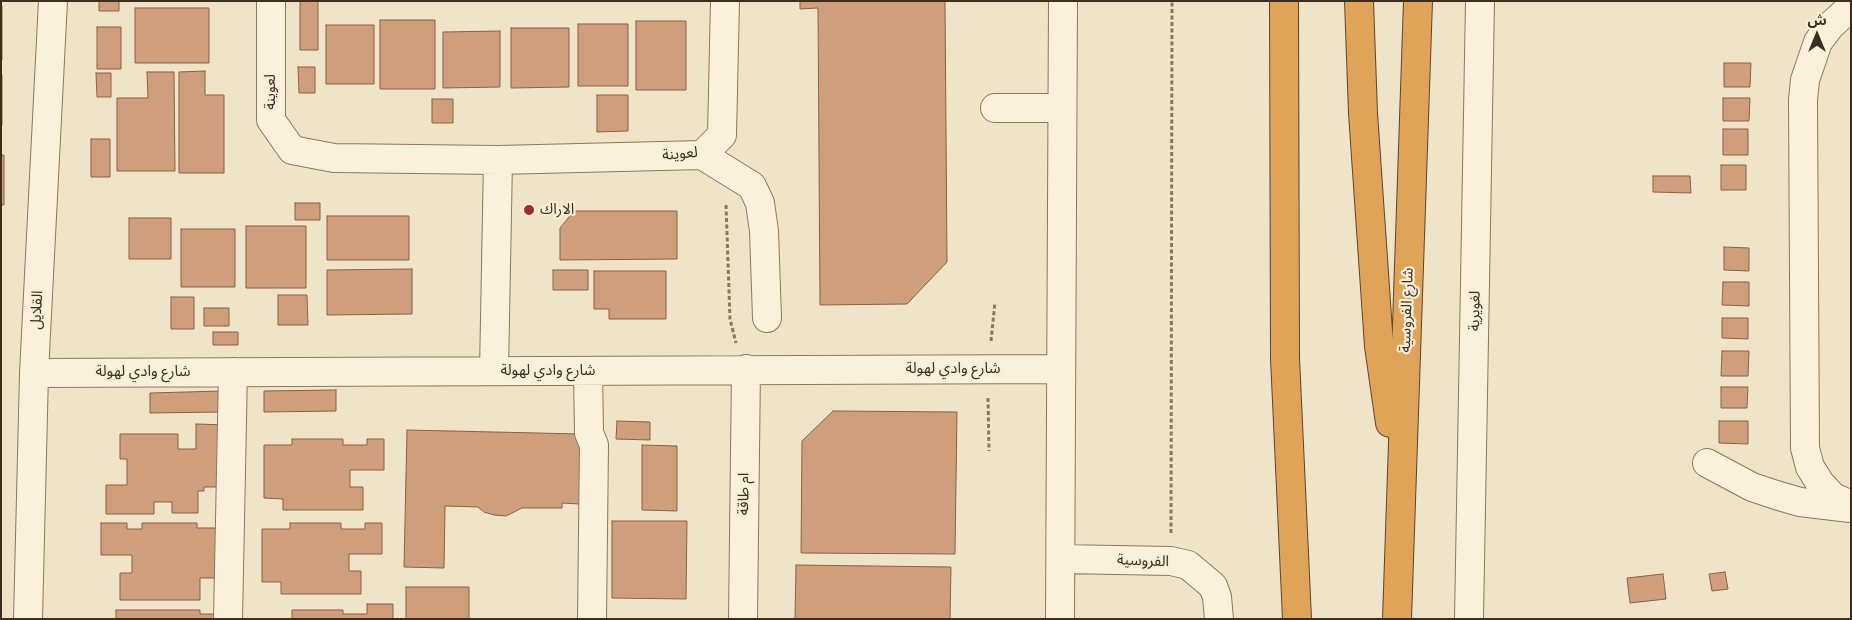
<!DOCTYPE html>
<html>
<head>
<meta charset="utf-8">
<style>
  body { margin:0 }
  #map { position:relative; width:1852px; height:620px; overflow:hidden; background:#f0e4c8; font-family:"PT Serif","Noto Sans Arabic",serif }
  canvas { display:block }
  .frame { position:absolute; inset:0; border:2px solid #3d2e20; pointer-events:none }
  .north { position:absolute; left:1792px; top:10px; width:50px; height:50px; -webkit-text-stroke:4px #f7eed8; paint-order:stroke; rotate:0deg; font-size:14px; font-weight:700; line-height:20px; text-align:center; color:#3d2e20 }
  .north::after { content:''; display:block; margin:auto; width:18px; height:22px; background:#3d2e20; clip-path:polygon(50% 0,100% 100%,50% 72%,0 100%) }
</style>
</head>
<body>
<div id="map">
<canvas width="1852" height="620"></canvas>
<div class="frame"></div>
<div class="north">ش</div>
</div>
<script>
const ctx = document.querySelector('canvas').getContext('2d');
ctx.lineJoin = 'round';
function fillPath(path, color) {
  ctx.fillStyle = color;
  ctx.fill(path, 'evenodd');
}
function toPath(rows) {
  const path = new Path2D();
  for (const r of rows) {
    path.moveTo(r[0], r[1]);
    for (let i = 2; i < r.length; i += 2) path.lineTo(r[i], r[i + 1]);
  }
  return path;
}
function strokePath(path, color, width, dash) {
  ctx.strokeStyle = color;
  ctx.lineWidth = width;
  ctx.lineCap = dash ? 'butt' : 'round';
  ctx.setLineDash(dash || []);
  ctx.stroke(path);
}
function write(font, color, halo, rows, align = 'center') {
  ctx.font = font + ' "PT Serif","Noto Sans Arabic",serif';
  ctx.lineWidth = 4.5;
  ctx.setLineDash([]);
  ctx.textBaseline = 'middle';
  ctx.strokeStyle = halo;
  ctx.fillStyle = color;
  for (const [text, x, y, turn = 0] of rows) {
    ctx.save();
    ctx.translate(x, y);
    ctx.rotate((+turn || 0) * Math.PI / 180);
    ctx.textAlign = isNaN(turn) ? turn : align;
    if (halo) ctx.strokeText(text, 0, 0);
    ctx.fillText(text, 0, 0);
    ctx.restore();
  }
}
const building = toPath([
  [99,1,119,1,119,11,99,11,99,1],
  [300,1,318,1,318,50,300,50,300,1],
  [800,1,945,1,947,262,907,304,820,305,818,8,800,9,800,1],
  [1,6,2,6,2,60,1,60,1,6],
  [135,8,209,8,209,63,135,63,135,8],
  [380,20,435,20,435,89,380,89,380,20],
  [636,21,686,21,686,90,636,90,636,21],
  [578,24,628,24,628,86,578,86,578,24],
  [326,25,374,25,374,84,326,84,326,25],
  [97,27,121,27,121,69,97,69,97,27],
  [511,28,569,28,569,87,511,88,511,28],
  [500,31,500,87,443,88,443,32,500,31],
  [1724,63,1751,63,1750,87,1724,87,1724,63],
  [298,67,315,67,315,93,299,93,298,67],
  [205,71,205,95,224,95,224,173,179,173,179,72,205,71],
  [147,72,174,72,175,171,117,171,117,98,148,98,147,72],
  [96,73,111,73,111,97,97,97,96,73],
  [1,75,2,75,2,125,1,125,1,75],
  [597,95,628,95,628,131,597,132,597,95],
  [1723,98,1750,98,1749,121,1723,121,1723,98],
  [432,99,453,99,453,123,432,123,432,99],
  [1723,129,1748,129,1748,155,1723,155,1723,129],
  [91,139,110,139,110,177,91,177,91,139],
  [1,155,4,155,4,205,1,205,1,155],
  [1721,165,1746,165,1746,190,1721,190,1721,165],
  [1653,176,1690,176,1691,193,1653,192,1653,176],
  [295,203,320,203,320,220,295,220,295,203],
  [574,211,677,211,677,259,560,260,560,228,574,211],
  [327,216,409,216,409,260,327,260,327,216],
  [129,218,171,218,171,259,129,259,129,218],
  [246,226,306,226,306,288,246,288,246,226],
  [181,229,235,229,235,287,181,287,181,229],
  [1724,247,1749,248,1749,271,1724,270,1724,247],
  [412,269,412,314,327,315,327,270,412,269],
  [553,270,588,270,588,290,553,290,553,270],
  [594,271,666,271,666,319,609,319,609,309,594,309,594,271],
  [1723,282,1749,282,1749,306,1722,305,1723,282],
  [278,295,307,295,308,325,278,325,278,295],
  [171,297,194,297,194,329,171,329,171,297],
  [204,308,229,308,229,326,204,326,204,308],
  [1722,318,1748,318,1748,339,1722,338,1722,318],
  [213,332,238,332,238,345,213,345,213,332],
  [1722,351,1749,351,1748,376,1721,376,1722,351],
  [1721,387,1748,387,1747,408,1721,408,1721,387],
  [336,390,336,411,264,412,264,391,336,390],
  [222,391,222,412,150,413,150,393,222,391],
  [833,411,957,412,955,554,801,553,802,441,833,411],
  [617,421,650,422,650,440,616,439,617,421],
  [1719,421,1748,421,1748,444,1719,443,1719,421],
  [196,424,228,425,228,487,204,487,204,491,198,491,198,513,172,513,172,502,154,502,154,514,106,514,106,485,127,485,127,459,120,459,120,434,178,434,178,449,196,449,196,424],
  [407,430,581,434,580,504,562,503,562,508,522,508,506,516,494,515,484,512,478,507,445,506,444,568,404,567,407,430],
  [292,439,343,439,343,445,367,445,367,439,384,439,384,470,350,470,350,487,363,487,363,510,283,510,283,499,264,498,264,445,292,445,292,439],
  [642,445,677,446,677,511,642,510,642,445],
  [612,521,687,521,686,599,612,598,612,521],
  [101,523,127,523,127,529,142,529,142,523,197,523,197,528,217,528,217,578,200,578,200,600,120,600,120,573,132,573,132,555,101,555,101,523],
  [290,523,341,523,341,529,365,529,365,523,382,523,382,554,349,554,349,571,361,571,361,594,281,594,281,582,262,582,262,529,290,529,290,523],
  [796,565,951,567,950,619,795,619,796,565],
  [1725,572,1728,589,1712,591,1709,574,1725,572],
  [1663,574,1666,599,1630,603,1627,578,1663,574],
  [406,587,469,587,469,619,406,619,406,587],
  [367,604,393,604,393,619,292,619,292,610,343,610,343,614,367,614,367,604],
  [116,610,200,610,200,614,215,614,215,619,116,619,116,610]
]);
const path = toPath([
  [726,205,730,319,736,343],
  [991,341,995,302],
  [988,398,989,451],
  [1171,533,1172,1]
]);
const minor = toPath([
  [271,1,271,120,292,150,334,158,498,160,702,155,722,135,725,1],
  [1851,7,1830,26,1818,42,1805,80,1803,100,1805,448,1810,467,1820,483,1833,497,1851,505],
  [995,108,1062,108],
  [702,155,752,186,760,203,764,231,767,318],
  [494,371,498,160],
  [588,371,589,433,594,445,592,619],
  [34,373,1061,369],
  [1707,463,1752,487,1776,495,1800,502,1850,508],
  [1061,559,1171,561,1188,565,1213,586,1217,597,1219,619],
  [28,619,34,373,53,1],
  [228,619,233,372],
  [743,619,746,369],
  [1060,619,1063,1],
  [1469,619,1480,1]
]);
const highway = toPath([
  [1284,1,1285,358,1297,619],
  [1359,1,1363,113,1379,346,1390,423],
  [1397,619,1418,1]
]);
const markers = [
  [529,210,6,"#9e2a2b"]
];
const streetNames = [
  ["لعوينة",271,92,-90],
  ["لعوينة",680,154,-5],
  ["القلايل",37,310,-87],
  ["شارع الفروسية",1407,310,-88],
  ["لغويرية",1475,311,-89],
  ["شارع وادي لهولة",953,369],
  ["شارع وادي لهولة",548,371],
  ["شارع وادي لهولة",143,372],
  ["ام طاقة",744,494,-89],
  ["الفروسية",1143,561,2]
];
const poiNames = [
  ["الاراك",540,210]
];
fillPath(building, '#cf9f7d');
strokePath(building, '#8d5f41', 1);
strokePath(minor, '#8d765c', 30);
strokePath(highway, '#5b4430', 30);
strokePath(path, '#8d765c', 3, [4, 2.5]);
strokePath(minor, '#faf1dc', 28);
strokePath(highway, '#e0a458', 28);
for (const [x, y, r, color] of markers) {
  const dot = new Path2D();
  dot.arc(x, y, r, 0, 2 * Math.PI);
  ctx.fillStyle = color;
  ctx.fill(dot);
  strokePath(dot, '#f7eed8', 2);
}
write('15px', '#3d2e20', '#f7eed8', streetNames);
write('15px', '#3d2e20', '#f7eed8', poiNames, 'left');
</script>
</body>
</html>
